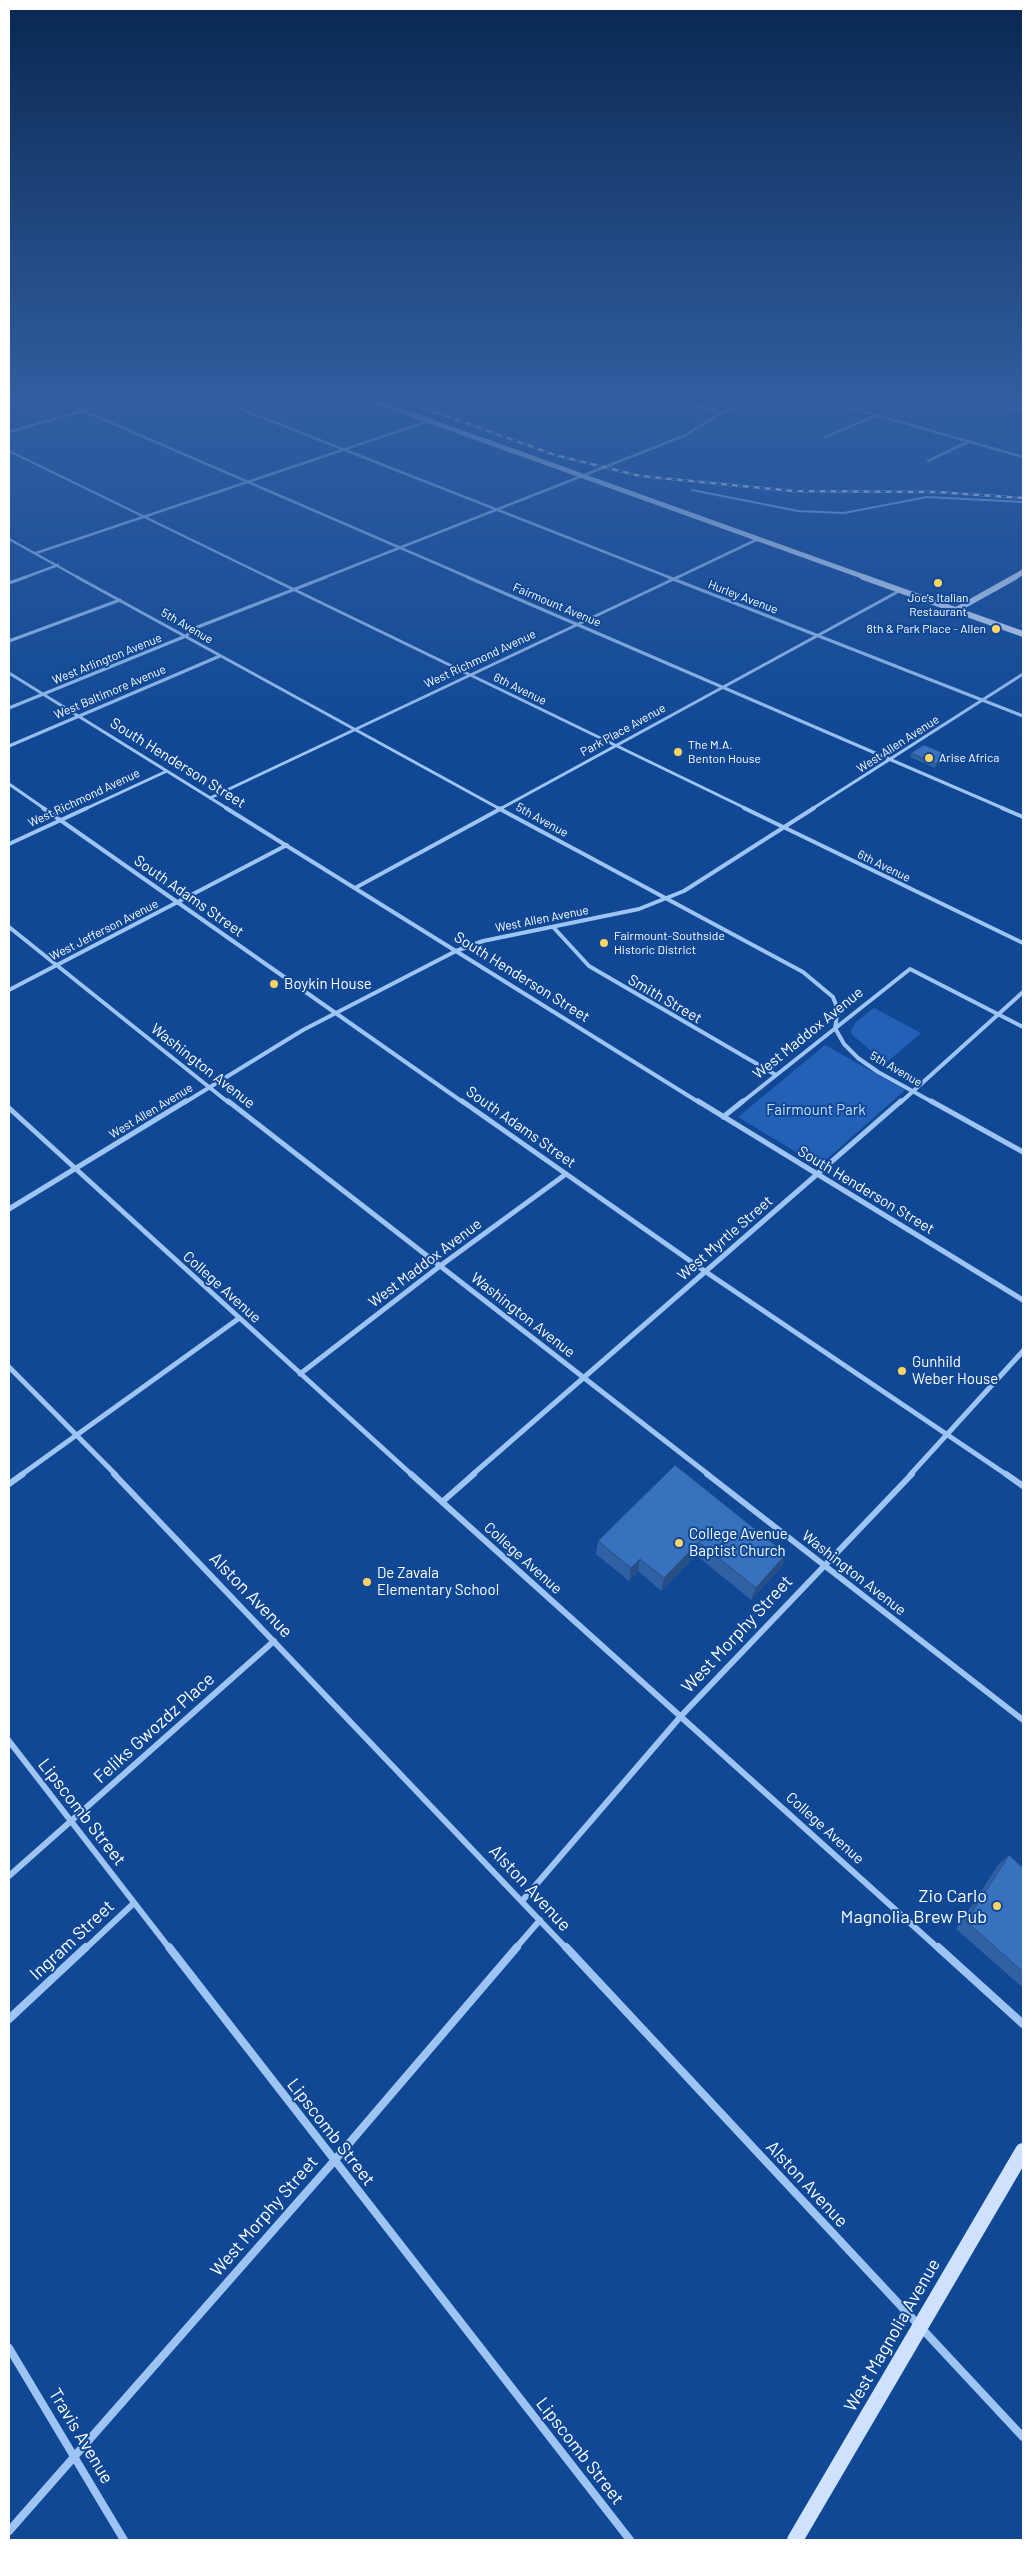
<!DOCTYPE html>
<html>
<head>
<meta charset="utf-8">
<style>
  body { margin:0 }
  #map { position:relative; width:1032px; height:2549px; overflow:hidden; background:#104896; font-family:Barlow,sans-serif }
  canvas { display:block }
  .frame { position:absolute; inset:0; border:10px solid #fff; pointer-events:none }
</style>
</head>
<body>
<div id="map">
<canvas width="1032" height="2549"></canvas>
<div class="frame"></div>
</div>
<script>
const ctx = document.querySelector('canvas').getContext('2d');
ctx.lineJoin = 'round';
function fillPath(path, color) {
  ctx.fillStyle = color;
  ctx.fill(path, 'evenodd');
}
function toPath(rows) {
  const path = new Path2D();
  for (const r of rows) {
    path.moveTo(r[0], r[1]);
    for (let i = 2; i < r.length; i += 2) path.lineTo(r[i], r[i + 1]);
  }
  return path;
}
function strokePath(path, color, width, dash) {
  ctx.strokeStyle = color;
  ctx.lineWidth = width;
  ctx.lineCap = dash ? 'butt' : 'round';
  ctx.setLineDash(dash || []);
  ctx.stroke(path);
}
function write(font, color, halo, rows, align = 'center') {
  ctx.font = font + ' Barlow,sans-serif';
  ctx.lineWidth = 4;
  ctx.setLineDash([]);
  ctx.textBaseline = 'middle';
  ctx.strokeStyle = halo;
  ctx.fillStyle = color;
  for (const [text, x, y, turn = 0] of rows) {
    ctx.save();
    ctx.translate(x, y);
    ctx.rotate((+turn || 0) * Math.PI / 180);
    ctx.textAlign = isNaN(turn) ? turn : align;
    if (halo) ctx.strokeText(text, 0, 0);
    ctx.fillText(text, 0, 0);
    ctx.restore();
  }
}
const green = toPath([
  [874,1008,921,1033,886,1063,852,1035,851,1030,856,1022],
  [825,1045,905,1090,819,1166,738,1117]
]);
const stream = toPath([
  [692,490,798,511,844,513,927,497,1023,502]
]);
const streetFar5 = toPath([
  [47,395,470,578],
  [205,395,671,578],
  [663,395,721,413],
  [806,395,1023,457],
  [963,395,1023,411],
  [9,432,137,395],
  [825,437,877,415],
  [9,451,270,578],
  [928,461,970,441],
  [9,539,79,578],
  [36,553,429,421],
  [23,578,58,565],
  [323,578,686,435,721,413,764,395],
  [676,578,758,539]
]);
const streetFar4 = toPath([
  [77,577,500,809],
  [268,577,747,809],
  [467,577,1005,809],
  [668,577,1023,716],
  [9,583,26,577],
  [9,641,120,600],
  [9,673,228,809],
  [9,708,186,636,195,628,326,577],
  [9,746,220,656],
  [9,784,45,809],
  [210,798,678,577],
  [85,809,167,771],
  [500,809,901,590],
  [812,809,1023,674]
]);
const streetFar3 = toPath([
  [43,808,464,1103],
  [226,808,700,1103],
  [498,808,803,972,833,997,838,1010,835,1028,844,1044,858,1058,878,1072,934,1103],
  [744,808,1023,943],
  [1002,808,1023,817],
  [9,844,87,808],
  [355,888,502,808],
  [9,927,229,1103],
  [554,928,589,966,776,1075],
  [9,990,287,845],
  [184,1103,303,1030,456,951,483,941,639,909,684,891,814,808],
  [741,1103,910,969,1023,1027],
  [900,1103,1023,992]
]);
const streetFar2 = toPath([
  [228,1101,709,1475],
  [462,1101,706,1272,1007,1475],
  [698,1101,1023,1300],
  [931,1101,1023,1152],
  [9,1108,412,1475],
  [723,1117,743,1101],
  [9,1209,186,1101],
  [9,1367,116,1475],
  [300,1374,440,1266,566,1174],
  [21,1475,238,1319],
  [472,1475,901,1101],
  [910,1475,1023,1351]
]);
const streetFar1 = toPath([
  [114,1474,567,1949],
  [411,1474,939,1949],
  [707,1474,1023,1720],
  [1006,1474,1023,1486],
  [9,1484,23,1474],
  [442,1502,474,1474],
  [9,1741,170,1949],
  [9,1876,274,1641],
  [522,1901,681,1716,912,1474],
  [85,1949,134,1903],
  [515,1949,540,1920]
]);
const street = toPath([
  [169,1947,630,2540],
  [566,1947,1023,2437],
  [938,1947,1023,2024],
  [9,2019,86,1947],
  [9,2348,124,2540],
  [9,2531,334,2161,517,1947]
]);
const secondaryFar2 = toPath([
  [357,395,867,578],
  [1013,578,1023,572]
]);
const secondaryFar1 = toPath([
  [863,577,1023,634],
  [956,610,1015,577]
]);
const secondary = toPath([
  [795,2540,1023,2151]
]);
const rail = toPath([
  [388,395,555,455,640,476,793,491,937,492,1023,498]
]);
const wall = toPath([
  [911,753,948,755,947,759,935,768,910,757],
  [675,1465,786,1554,782,1567,751,1600,696,1555,661,1591,638,1571,629,1581,596,1554,598,1541],
  [1009,1855,1023,1868,1023,1986,1021,1986,956,1929,999,1864]
]);
const shadedWall = toPath([
  [948,755,947,759,935,768,936,764],
  [699,1542,696,1555,661,1591,664,1578],
  [786,1554,782,1567,751,1600,756,1588],
  [640,1559,638,1571,629,1581,631,1568]
]);
const building = toPath([
  [924,745,948,755,936,764,911,753,924,745],
  [675,1465,786,1554,756,1588,699,1542,664,1578,640,1559,631,1568,598,1541,675,1465],
  [1009,1855,1023,1868,1023,1972,966,1921,1009,1855]
]);
const markers = [
  [938,583,5,"#ffd462"],
  [996,629,5,"#ffd462"],
  [678,752,5,"#ffd462"],
  [929,758,5,"#ffd462"],
  [604,943,5,"#ffd462"],
  [274,984,5,"#ffd462"],
  [902,1371,5,"#ffd462"],
  [679,1543,5,"#ffd462"],
  [367,1582,5,"#ffd462"],
  [997,1906,5,"#ffd462"]
];
const farStreetnames = [
  ["Hurley Avenue",743,597,21],
  ["Fairmount Avenue",557,605,23],
  ["5th Avenue",187,626,30],
  ["West Arlington Avenue",107,659,-22],
  ["West Richmond Avenue",480,659,-25],
  ["6th Avenue",520,689,26],
  ["West Baltimore Avenue",110,692,-23],
  ["Park Place Avenue",623,730,-29],
  ["West Allen Avenue",898,744,-33],
  ["West Richmond Avenue",84,798,-25],
  ["5th Avenue",542,820,29],
  ["6th Avenue",884,866,26],
  ["West Allen Avenue",542,919,-11],
  ["West Jefferson Avenue",104,930,-27],
  ["5th Avenue",896,1069,30],
  ["West Allen Avenue",151,1111,-31]
];
const farPoinames = [
  ["Joe's Italian",938,598,"center"],
  ["Restaurant",938,612,"center"],
  ["8th & Park Place - Allen",986,629,"right"],
  ["The M.A.",688,745],
  ["Benton House",688,759],
  ["Arise Africa",939,758],
  ["Fairmount-Southside",614,936],
  ["Historic District",614,950]
];
const streetNames = [
  ["South Henderson Street",178,763,32],
  ["South Adams Street",189,896,35],
  ["South Henderson Street",522,977,32],
  ["Smith Street",665,999,30],
  ["West Maddox Avenue",808,1033,-39],
  ["Washington Avenue",203,1066,38],
  ["South Adams Street",521,1127,35],
  ["South Henderson Street",866,1190,31],
  ["West Myrtle Street",725,1238,-41],
  ["West Maddox Avenue",425,1263,-37],
  ["College Avenue",222,1287,42],
  ["Washington Avenue",523,1315,38],
  ["College Avenue",523,1558,42],
  ["Washington Avenue",854,1573,38],
  ["College Avenue",825,1828,42]
];
const poiNames = [
  ["Boykin House",284,984],
  ["Gunhild",912,1362],
  ["Weber House",912,1379],
  ["College Avenue",689,1534],
  ["Baptist Church",689,1551],
  ["De Zavala",377,1573],
  ["Elementary School",377,1590]
];
const parkNames = [
  ["Fairmount Park",816,1110]
];
const nearStreetnames = [
  ["Alston Avenue",251,1595,46],
  ["West Morphy Street",737,1634,-47],
  ["Feliks Gwozdz Place",154,1728,-42],
  ["Lipscomb Street",82,1812,52],
  ["Alston Avenue",530,1888,47],
  ["Ingram Street",72,1940,-43],
  ["Lipscomb Street",331,2132,52],
  ["Alston Avenue",807,2184,47],
  ["West Morphy Street",264,2216,-49],
  ["West Magnolia Avenue",892,2335,-60],
  ["Travis Avenue",81,2436,59],
  ["Lipscomb Street",580,2451,52]
];
const nearPoinames = [
  ["Zio Carlo",987,1896],
  ["Magnolia Brew Pub",987,1917]
];
fillPath(green, '#2261b5');
strokePath(stream, '#90bef8', 2);
strokePath(streetFar5, '#9ec4f4', 2.5);
strokePath(streetFar4, '#9ec4f4', 3);
strokePath(streetFar3, '#9ec4f4', 4);
strokePath(streetFar2, '#9ec4f4', 5);
strokePath(streetFar1, '#9ec4f4', 6);
strokePath(street, '#9ec4f4', 8);
strokePath(secondaryFar2, '#cee2fd', 5);
strokePath(secondaryFar1, '#cee2fd', 6);
strokePath(secondary, '#cee2fd', 16);
strokePath(rail, '#fff', 2.5);
strokePath(rail, '#104896', 2, [5.5]);
fillPath(wall, '#3061a3');
fillPath(shadedWall, '#274f85');
fillPath(building, '#3871be');
strokePath(building, '#274f85', 1);
const sky = ctx.createLinearGradient(0, 0, 0, 752);
sky.addColorStop(0, '#092852');
sky.addColorStop(0.53, '#315ea0');
sky.addColorStop(1, '#315ea000');
ctx.fillStyle = sky;
ctx.fillRect(0, 0, 1032, 752);
for (const [x, y, r, color] of markers) {
  const dot = new Path2D();
  dot.arc(x, y, r, 0, 2 * Math.PI);
  ctx.fillStyle = color;
  ctx.fill(dot);
  strokePath(dot, '#104896', 2);
}
write('12px', '#fff', '#104896', farStreetnames);
write('12px', '#fff', '#104896', farPoinames, 'left');
write('15px', '#fff', '#104896', streetNames);
write('15px', '#fff', '#104896', poiNames, 'left');
write('15px', '#c7dffe', '#104896', parkNames);
write('18px', '#fff', '#104896', nearStreetnames);
write('18px', '#fff', '#104896', nearPoinames, 'right');
</script>
</body>
</html>
